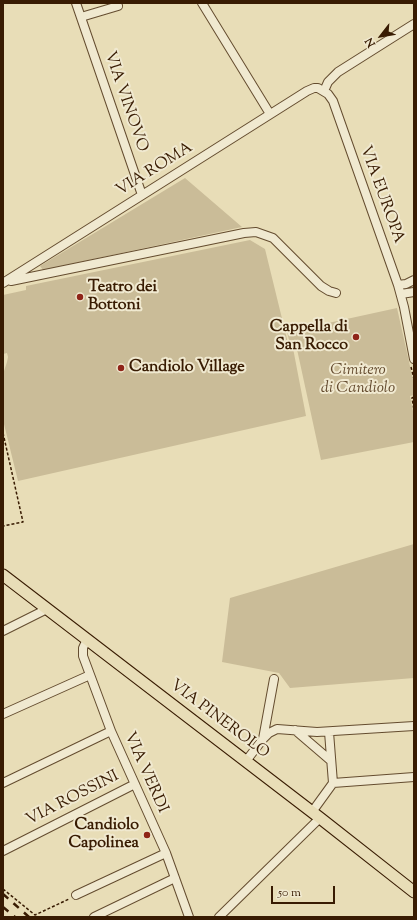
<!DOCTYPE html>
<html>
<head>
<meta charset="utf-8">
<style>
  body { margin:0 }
  #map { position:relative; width:417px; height:920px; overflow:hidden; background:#e8ddb7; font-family:"Sorts Mill Goudy",serif }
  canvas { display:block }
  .frame { position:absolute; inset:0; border:4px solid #381b02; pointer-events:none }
  .north { position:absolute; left:361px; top:16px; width:40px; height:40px; -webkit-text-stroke:3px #f0e9d0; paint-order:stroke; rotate:239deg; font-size:11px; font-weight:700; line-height:16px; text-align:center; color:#381b02 }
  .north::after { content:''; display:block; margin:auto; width:14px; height:18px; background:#381b02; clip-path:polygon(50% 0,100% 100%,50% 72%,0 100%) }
  .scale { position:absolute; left:271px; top:886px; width:64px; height:18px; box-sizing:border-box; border:2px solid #381b02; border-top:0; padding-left:5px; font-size:12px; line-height:14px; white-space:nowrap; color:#381b02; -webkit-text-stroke:3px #f0e9d0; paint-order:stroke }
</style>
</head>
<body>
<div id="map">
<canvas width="417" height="920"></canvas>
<div class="frame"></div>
<div class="north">N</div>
<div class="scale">50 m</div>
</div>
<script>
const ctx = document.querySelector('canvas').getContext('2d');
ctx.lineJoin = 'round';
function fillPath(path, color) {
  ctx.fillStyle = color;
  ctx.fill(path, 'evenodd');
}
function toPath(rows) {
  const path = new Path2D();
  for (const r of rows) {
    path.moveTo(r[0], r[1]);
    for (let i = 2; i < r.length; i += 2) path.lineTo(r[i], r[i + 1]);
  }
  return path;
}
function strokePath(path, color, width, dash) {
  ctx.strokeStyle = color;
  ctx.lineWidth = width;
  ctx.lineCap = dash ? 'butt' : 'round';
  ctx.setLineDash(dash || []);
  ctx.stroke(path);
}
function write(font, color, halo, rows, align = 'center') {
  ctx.font = font + ' "Sorts Mill Goudy",serif';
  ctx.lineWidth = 4;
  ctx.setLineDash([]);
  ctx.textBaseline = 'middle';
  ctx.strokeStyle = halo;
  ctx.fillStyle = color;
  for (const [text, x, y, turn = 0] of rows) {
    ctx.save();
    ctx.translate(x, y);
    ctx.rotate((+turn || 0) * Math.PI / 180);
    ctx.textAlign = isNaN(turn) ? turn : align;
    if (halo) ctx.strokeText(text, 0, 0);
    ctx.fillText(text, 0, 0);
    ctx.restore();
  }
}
const green = toPath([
  [185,178,242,227,43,270,40,266],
  [250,240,265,249,288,343,292,343,306,416,18,481,3,420,3,374,7,362,8,357,7,353,3,354,3,295,26,290,26,286],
  [397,308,414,384,414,395,410,396,414,416,414,442,321,460,295,340,289,340,287,332],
  [414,544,414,678,290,688,279,673,222,662,230,598]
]);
const path = toPath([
  [411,367,414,379],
  [414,397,412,398,414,410],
  [3,433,23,522,3,526],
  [3,889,35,915,69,899]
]);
const minor = toPath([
  [76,3,142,195],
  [202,3,270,114],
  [81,17,118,6,117,3],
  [324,91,328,82,338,72,414,24],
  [11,281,244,233,256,232,273,238,321,286,329,291,336,293],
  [3,283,307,91,314,88,318,88,328,94,333,101,398,285,404,307,414,359],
  [398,285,406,284,414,280],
  [401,294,414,292],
  [3,631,47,609],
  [87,639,83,648,83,656,111,731,166,853,189,917],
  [3,714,90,675],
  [295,730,330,760],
  [263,739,274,679],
  [246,761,263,739,269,733,277,729,317,732,414,726],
  [3,783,111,731],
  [333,783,414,777],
  [312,812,333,783,329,732],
  [3,851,135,784],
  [76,895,166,853],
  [94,917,175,878],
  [219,917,320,818]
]);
const major = toPath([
  [3,575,320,818,414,892]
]);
const rail = toPath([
  [3,894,29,917],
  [3,907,15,917]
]);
const markers = [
  [80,297,4,"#8f2418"],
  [356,337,4,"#8f2418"],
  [121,368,4,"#8f2418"],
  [147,835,4,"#8f2418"]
];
const streetNames = [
  ["VIA VINOVO",125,102,71],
  ["VIA ROMA",155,170,-32],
  ["VIA EUROPA",381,195,70],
  ["VIA PINEROLO",219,720,37],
  ["VIA VERDI",145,773,66],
  ["VIA ROSSINI",73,799,-27]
];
const poiNames = [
  ["Teatro dei",88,288],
  ["Bottoni",88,306],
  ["Cappella di",348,328,"right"],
  ["San Rocco",348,346,"right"],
  ["Candiolo Village",129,368],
  ["Candiolo",139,826,"right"],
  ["Capolinea",139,844,"right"]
];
const parkNames = [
  ["Cimitero",358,371],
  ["di Candiolo",358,389]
];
fillPath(green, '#cabc98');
strokePath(minor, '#644c2f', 10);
strokePath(major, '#381b02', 13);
strokePath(path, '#381b02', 1.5, [3, 2]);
strokePath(minor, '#f0e9d0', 8);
strokePath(major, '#e8ddb7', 11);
strokePath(rail, '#381b02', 2.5, [7, 7]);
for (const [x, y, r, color] of markers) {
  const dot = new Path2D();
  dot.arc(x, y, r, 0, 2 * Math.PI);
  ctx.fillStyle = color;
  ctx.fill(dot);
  strokePath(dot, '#f0e9d0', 1.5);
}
write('16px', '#381b02', '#f0e9d0', streetNames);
write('bold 16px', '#381b02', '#f0e9d0', poiNames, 'left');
write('italic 16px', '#644b2f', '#f0e9d0', parkNames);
</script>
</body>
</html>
